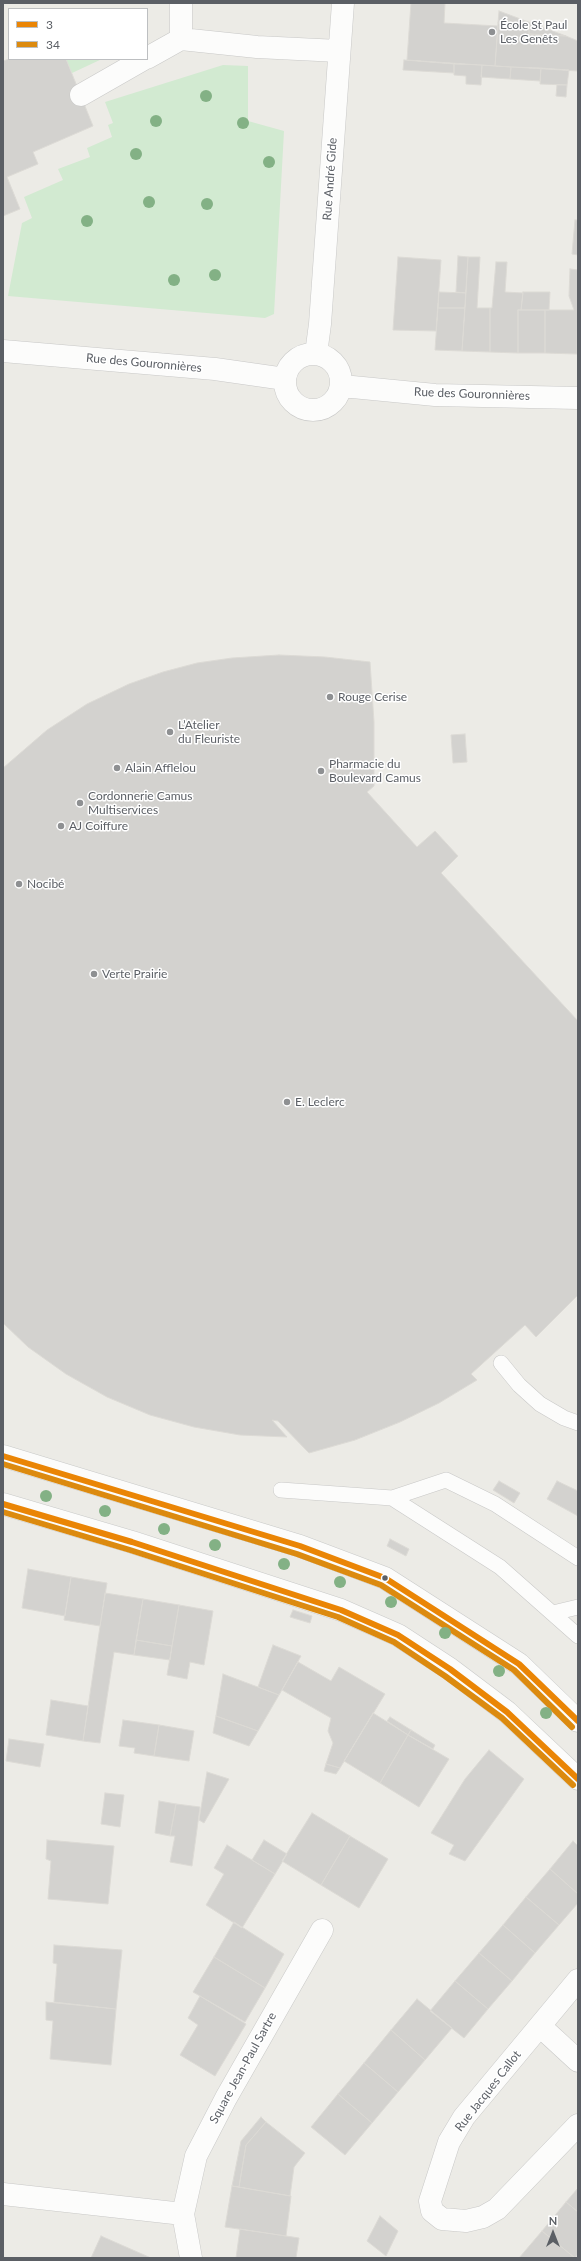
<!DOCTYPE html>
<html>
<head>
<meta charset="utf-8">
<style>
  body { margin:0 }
  #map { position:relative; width:581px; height:2261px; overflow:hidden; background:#ecebe6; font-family:Lato,sans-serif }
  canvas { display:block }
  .frame { position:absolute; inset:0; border:4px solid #5b5f65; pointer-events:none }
  .legend { position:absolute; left:8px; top:8px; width:140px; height:52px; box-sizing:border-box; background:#fff; border:1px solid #bdbfc1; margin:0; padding:5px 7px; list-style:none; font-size:12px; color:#5b5f65 }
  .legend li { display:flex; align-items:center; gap:8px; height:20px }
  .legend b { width:20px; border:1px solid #bdbfc1 }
  .north { position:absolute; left:533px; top:2213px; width:40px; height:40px; -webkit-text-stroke:3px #fff; paint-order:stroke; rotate:0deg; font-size:11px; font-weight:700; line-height:16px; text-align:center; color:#5b5f65 }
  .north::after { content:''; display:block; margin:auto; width:14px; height:18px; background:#5b5f65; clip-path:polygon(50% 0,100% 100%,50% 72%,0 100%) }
</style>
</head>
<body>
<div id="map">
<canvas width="581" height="2261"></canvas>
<div class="frame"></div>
<ul class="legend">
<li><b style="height:5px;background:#ea8505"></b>3</li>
<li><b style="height:5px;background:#dc8a0f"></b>34</li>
</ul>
<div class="north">N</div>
</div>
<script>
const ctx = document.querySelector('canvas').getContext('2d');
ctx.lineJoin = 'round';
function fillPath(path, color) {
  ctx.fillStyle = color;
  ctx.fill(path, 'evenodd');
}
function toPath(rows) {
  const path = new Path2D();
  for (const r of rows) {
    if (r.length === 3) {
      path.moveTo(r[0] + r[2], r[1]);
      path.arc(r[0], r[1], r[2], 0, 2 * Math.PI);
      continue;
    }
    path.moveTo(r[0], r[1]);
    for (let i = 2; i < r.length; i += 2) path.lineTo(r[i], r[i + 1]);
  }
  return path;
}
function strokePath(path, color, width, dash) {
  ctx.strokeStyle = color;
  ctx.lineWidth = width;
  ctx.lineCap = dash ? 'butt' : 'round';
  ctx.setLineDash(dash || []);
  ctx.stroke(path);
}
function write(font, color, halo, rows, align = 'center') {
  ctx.font = font + ' Lato,sans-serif';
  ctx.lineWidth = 3;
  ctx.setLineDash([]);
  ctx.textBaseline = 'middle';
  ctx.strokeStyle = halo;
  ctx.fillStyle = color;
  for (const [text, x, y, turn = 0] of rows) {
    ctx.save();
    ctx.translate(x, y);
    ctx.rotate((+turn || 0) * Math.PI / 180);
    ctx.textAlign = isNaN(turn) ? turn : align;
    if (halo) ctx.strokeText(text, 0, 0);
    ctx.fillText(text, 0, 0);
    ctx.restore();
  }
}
const green = toPath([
  [66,59,102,59,72,73],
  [223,65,248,66,248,121,284,131,274,314,265,318,8,296,22,223,32,218,24,197,63,180,58,169,90,157,87,148,112,137,108,125,113,123,105,102]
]);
const building = toPath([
  [411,3,445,3,444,23,498,26,495,66,407,60,411,3],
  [499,11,566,36,529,34,529,25,498,23,499,11],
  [498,23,529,25,529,34,566,36,578,41,578,71,495,66,498,23],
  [9,59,66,59,93,126,33,152,38,164,7,177,20,209,3,216,3,61,9,59],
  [404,60,454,64,454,73,403,70,404,60],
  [454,64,482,65,481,85,466,84,466,76,454,75,454,64],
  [482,65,511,67,510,79,481,77,482,65],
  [511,67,541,68,540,81,510,79,511,67],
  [541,68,569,70,567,85,540,84,541,68],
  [557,85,567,85,566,97,556,96,557,85],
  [575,220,578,220,578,255,572,254,575,220],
  [458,256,468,257,466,293,456,292,458,256],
  [398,257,441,260,436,331,393,330,398,257],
  [468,257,480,257,477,308,490,308,490,352,462,351,468,257],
  [496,262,507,262,505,292,523,293,521,310,518,310,518,353,490,352,490,308,492,308,496,262],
  [570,269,578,270,577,354,545,353,545,310,574,310,569,296,570,269],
  [439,292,466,293,465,308,438,308,439,292],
  [523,292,550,292,549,310,521,310,523,292],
  [438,308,465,308,462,351,435,350,438,308],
  [518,310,545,310,545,353,518,353,518,310],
  [279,655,325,657,370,662,374,722,374,786,367,792,417,847,435,831,458,856,441,873,578,1021,578,1295,536,1337,525,1325,471,1374,477,1380,439,1403,400,1422,355,1440,309,1453,278,1421,272,1420,287,1437,240,1435,194,1427,150,1415,107,1397,66,1374,28,1347,3,1323,3,768,47,730,87,704,129,684,163,672,197,663,232,658,279,655],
  [465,734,467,762,453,763,451,735,465,734],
  [499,1481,520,1493,514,1503,493,1490,499,1481],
  [557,1481,578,1491,578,1516,547,1499,557,1481],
  [390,1539,409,1549,406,1556,387,1546,390,1539],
  [28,1569,71,1577,65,1616,22,1608,28,1569],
  [71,1577,107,1583,100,1626,64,1620,71,1577],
  [105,1593,143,1599,134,1655,114,1652,100,1743,83,1741,105,1593],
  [143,1599,179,1605,172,1646,136,1640,143,1599],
  [179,1605,213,1611,204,1665,190,1662,187,1679,167,1675,179,1605],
  [293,1610,312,1616,310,1623,290,1617,293,1610],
  [136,1640,172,1646,170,1660,134,1655,136,1640],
  [273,1645,301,1656,279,1695,258,1687,273,1645],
  [298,1662,331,1681,339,1667,385,1694,340,1768,326,1764,333,1743,328,1731,331,1718,282,1690,298,1662],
  [223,1674,279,1695,258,1731,216,1716,223,1674],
  [51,1700,88,1706,83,1741,46,1735,51,1700],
  [373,1713,408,1735,380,1783,344,1761,373,1713],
  [216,1716,258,1731,249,1746,213,1733,216,1716],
  [390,1717,411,1730,408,1735,387,1721,390,1717],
  [123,1720,159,1725,154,1756,134,1753,135,1748,119,1746,123,1720],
  [159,1725,194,1731,189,1761,154,1756,159,1725],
  [411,1730,435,1745,433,1749,408,1735,411,1730],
  [408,1735,449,1759,419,1807,380,1783,408,1735],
  [9,1739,44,1744,40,1767,6,1761,9,1739],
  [489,1750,524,1779,465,1861,449,1854,454,1845,431,1833,465,1779,489,1750],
  [326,1764,340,1768,336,1774,324,1771,326,1764],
  [207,1772,229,1779,204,1823,199,1820,207,1772],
  [105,1793,124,1795,120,1827,101,1824,105,1793],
  [159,1801,176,1804,170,1836,155,1833,159,1801],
  [176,1804,200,1807,192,1866,170,1862,175,1836,170,1836,176,1804],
  [312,1813,350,1836,321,1885,282,1861,312,1813],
  [350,1836,388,1859,359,1908,321,1885,350,1836],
  [47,1840,114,1846,108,1904,48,1899,51,1861,46,1859,47,1840],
  [264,1840,287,1854,275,1874,252,1860,264,1840],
  [573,1841,578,1846,578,1894,550,1869,573,1841],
  [227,1845,275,1874,242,1928,206,1905,224,1874,214,1868,227,1845],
  [550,1869,578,1894,578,1903,559,1925,526,1897,550,1869],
  [526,1897,559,1925,535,1953,503,1925,526,1897],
  [234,1922,284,1954,265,1988,214,1957,234,1922],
  [503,1925,535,1953,512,1981,479,1953,503,1925],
  [54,1945,122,1950,116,2009,54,2002,57,1964,53,1963,54,1945],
  [479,1953,512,1981,488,2009,455,1981,479,1953],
  [214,1957,265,1988,245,2022,193,1992,214,1957],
  [455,1981,488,2009,464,2038,430,2011,455,1981],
  [200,1996,246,2024,215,2076,180,2055,198,2025,188,2018,200,1996],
  [417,1999,452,2028,425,2060,391,2030,417,1999],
  [46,2002,116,2009,111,2065,50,2059,53,2021,46,2020,46,2002],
  [391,2030,425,2060,398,2092,364,2063,391,2030],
  [364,2063,398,2092,372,2123,338,2094,364,2063],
  [338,2094,372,2123,345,2155,311,2127,338,2094],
  [261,2117,266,2122,246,2145,239,2187,232,2186,241,2141,261,2117],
  [266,2122,305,2153,294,2167,290,2196,239,2187,246,2145,266,2122],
  [232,2186,291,2196,286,2236,225,2227,232,2186],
  [578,2188,578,2212,566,2202,578,2188],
  [566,2202,578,2212,578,2254,575,2258,542,2231,566,2202],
  [380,2216,398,2231,386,2256,367,2241,380,2216],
  [240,2229,299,2238,296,2258,236,2258,240,2229],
  [542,2231,575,2258,519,2258,542,2231],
  [101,2236,151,2258,91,2258,101,2236]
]);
const lane = toPath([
  [501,1363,519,1385,540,1404,564,1418,578,1423],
  [281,1490,392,1498,446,1480,495,1504,578,1558],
  [392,1498,500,1567,578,1636],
  [553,1613,578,1607]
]);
const street = toPath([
  [181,39,181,3],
  [147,58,181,39,257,47,339,51],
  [81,95,144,59],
  [3,351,215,369,285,379],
  [313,382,28],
  [316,354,320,324,343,3],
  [342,386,435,395,578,398],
  [578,1980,464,2117,449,2142,430,2201,432,2211,442,2219,466,2221,483,2217,497,2209,578,2125],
  [540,2026,578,2061],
  [3,2194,183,2214],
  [191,2258,183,2214,196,2156,226,2098,322,1930]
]);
const secondary = toPath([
  [3,1456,300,1546,385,1578,519,1664,578,1721],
  [3,1504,132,1542,301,1597,341,1610,398,1635,450,1669,507,1712,578,1779]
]);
const bus1 = toPath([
  [3,1456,300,1546,385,1578,519,1664,578,1721],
  [3,1504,132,1542,341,1610,398,1635,450,1669,507,1712,578,1779]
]);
const bus2 = toPath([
  [3,1464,297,1554,381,1585,514,1670,572,1727],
  [3,1512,130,1550,338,1617,394,1642,445,1676,502,1718,573,1785]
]);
const trees = [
  [206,96],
  [156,121],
  [243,123],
  [136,154],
  [269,162],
  [149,202],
  [207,204],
  [87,221],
  [215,275],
  [174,280],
  [46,1496],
  [105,1511],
  [164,1529],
  [215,1545],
  [284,1564],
  [340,1582],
  [391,1602],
  [445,1633],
  [499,1671],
  [546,1713]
];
const markers = [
  [492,32,4,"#8e9092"],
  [330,697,4,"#8e9092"],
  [170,732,4,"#8e9092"],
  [117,768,4,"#8e9092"],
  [321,771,4,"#8e9092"],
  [80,803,4,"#8e9092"],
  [61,826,4,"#8e9092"],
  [19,884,4,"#8e9092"],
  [94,974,4,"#8e9092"],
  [287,1102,4,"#8e9092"],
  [385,1578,3.5,"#5b5f65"]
];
const poiNames = [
  ["École St Paul",500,25],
  ["Les Genêts",500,39],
  ["Rouge Cerise",338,697],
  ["L’Atelier",178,725],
  ["du Fleuriste",178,739],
  ["Pharmacie du",329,764],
  ["Boulevard Camus",329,778],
  ["Alain Afflelou",125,768],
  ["Cordonnerie Camus",88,796],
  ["Multiservices",88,810],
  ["AJ Coiffure",69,826],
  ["Nocibé",27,884],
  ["Verte Prairie",102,974],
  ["E. Leclerc",295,1102]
];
const streetNames = [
  ["Rue André Gide",330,179,-86],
  ["Rue des Gouronnières",144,363,5],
  ["Rue des Gouronnières",472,394,2],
  ["Square Jean-Paul Sartre",243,2068,-61],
  ["Rue Jacques Callot",488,2091,-52]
];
fillPath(green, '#d2ead1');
fillPath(building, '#d3d2cf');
strokePath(building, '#dcdad5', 1);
strokePath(lane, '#c8c8c7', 16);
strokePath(street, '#c8c8c7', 23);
strokePath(secondary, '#c8c9c8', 23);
strokePath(lane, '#fcfcfb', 15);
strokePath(street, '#fcfcfb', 22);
strokePath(secondary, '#fcfcfb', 22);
strokePath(bus1, '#ea8505', 6);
strokePath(bus2, '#dc8a0f', 6);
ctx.fillStyle = '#83b185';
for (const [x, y] of trees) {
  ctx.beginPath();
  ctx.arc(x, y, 6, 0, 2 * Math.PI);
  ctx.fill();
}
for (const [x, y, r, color] of markers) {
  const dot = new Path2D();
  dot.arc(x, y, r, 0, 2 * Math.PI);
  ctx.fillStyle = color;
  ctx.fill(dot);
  strokePath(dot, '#fff', 1.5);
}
write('12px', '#5b5f65', '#fff', poiNames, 'left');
write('12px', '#5b5f65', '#fff', streetNames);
</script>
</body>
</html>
